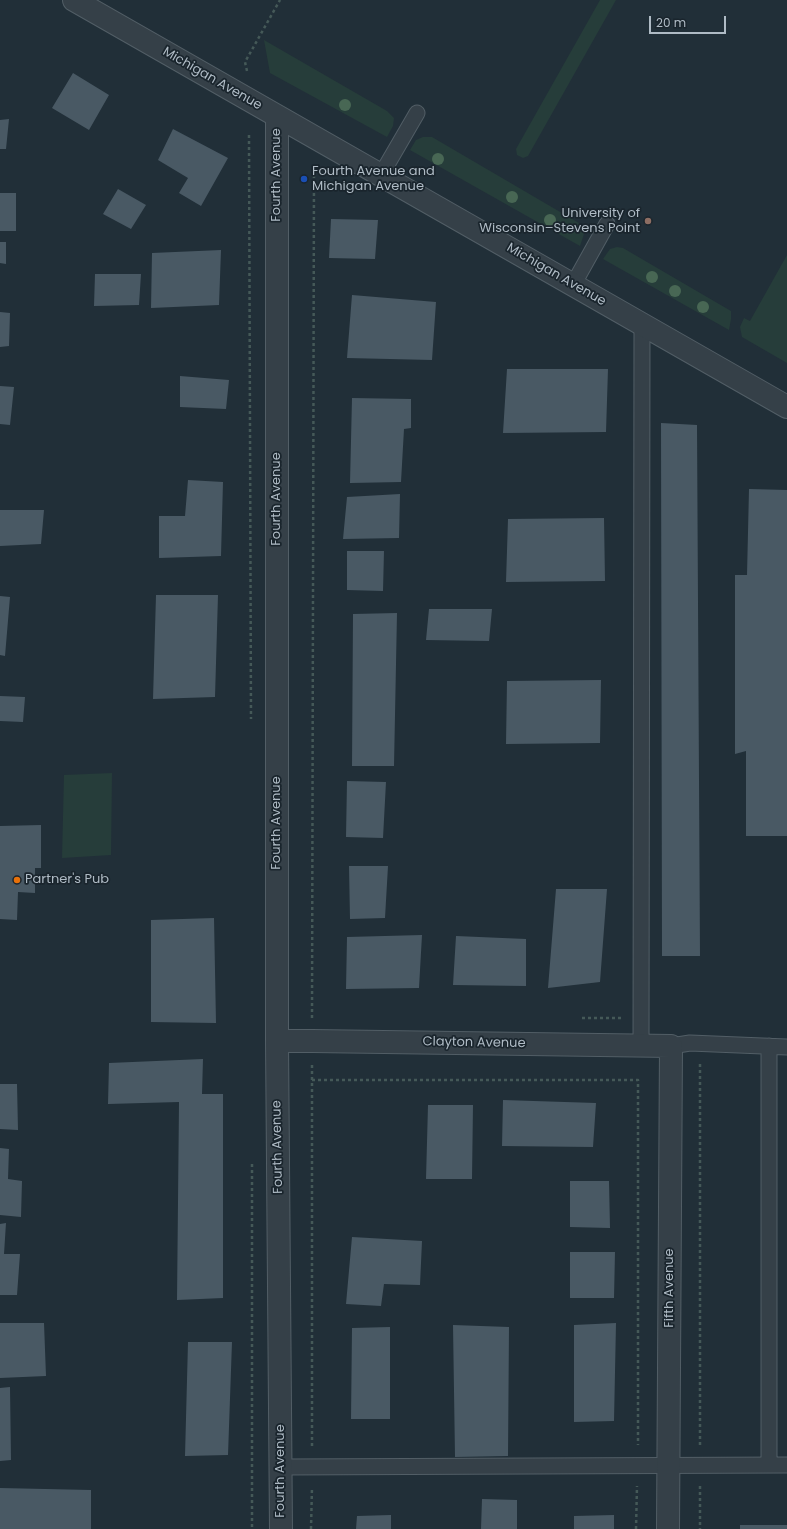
<!DOCTYPE html>
<html>
<head>
<meta charset="utf-8">
<style>
  body { margin:0 }
  #map { position:relative; width:787px; height:1529px; overflow:hidden; background:#212f38; font-family:Poppins,sans-serif }
  canvas { display:block }
  .scale { position:absolute; left:649px; top:16px; width:77px; height:18px; box-sizing:border-box; border:2px solid #afbbc5; border-top:0; padding-left:5px; font-size:12px; line-height:14px; white-space:nowrap; color:#afbbc5; -webkit-text-stroke:3px #1a252d; paint-order:stroke }
</style>
</head>
<body>
<div id="map">
<canvas width="787" height="1529"></canvas>
<div class="scale">20 m</div>
</div>
<script>
const ctx = document.querySelector('canvas').getContext('2d');
ctx.lineJoin = 'round';
function fillPath(path, color) {
  ctx.fillStyle = color;
  ctx.fill(path, 'evenodd');
}
function toPath(rows) {
  const path = new Path2D();
  for (const r of rows) {
    path.moveTo(r[0], r[1]);
    for (let i = 2; i < r.length; i += 2) path.lineTo(r[i], r[i + 1]);
  }
  return path;
}
function strokePath(path, color, width, dash) {
  ctx.strokeStyle = color;
  ctx.lineWidth = width;
  ctx.lineCap = dash ? 'butt' : 'round';
  ctx.setLineDash(dash || []);
  ctx.stroke(path);
}
function write(font, color, halo, rows, align = 'center') {
  ctx.font = font + ' Poppins,sans-serif';
  ctx.lineWidth = 3.5;
  ctx.setLineDash([]);
  ctx.textBaseline = 'middle';
  ctx.strokeStyle = halo;
  ctx.fillStyle = color;
  for (const [text, x, y, turn = 0] of rows) {
    ctx.save();
    ctx.translate(x, y);
    ctx.rotate((+turn || 0) * Math.PI / 180);
    ctx.textAlign = isNaN(turn) ? turn : align;
    if (halo) ctx.strokeText(text, 0, 0);
    ctx.fillText(text, 0, 0);
    ctx.restore();
  }
}
const green = toPath([
  [600,0,616,0,528,156,523,158,517,155,516,149],
  [264,40,387,111,394,118,393,126,387,137,270,73],
  [423,137,432,137,579,223,583,228,584,234,580,246,410,150,416,140],
  [617,247,623,248,731,311,731,319,729,330,603,259,610,249],
  [787,255,787,363,742,337,740,327,744,318,750,321],
  [112,773,111,855,62,858,64,775]
]);
const building = toPath([
  [73,73,109,95,89,130,52,108],
  [9,119,6,149,0,149,0,120],
  [173,129,228,158,201,206,179,193,188,178,158,160],
  [118,189,146,205,131,229,103,214],
  [0,193,16,193,16,231,0,231],
  [331,219,378,220,375,259,329,258],
  [0,242,6,242,6,264,0,263],
  [221,250,219,305,151,308,152,253],
  [95,274,141,274,139,305,94,306],
  [352,295,436,302,432,360,347,358],
  [0,312,10,313,9,346,0,347],
  [507,369,608,369,606,432,503,433],
  [180,376,229,380,226,409,180,407],
  [0,386,14,387,10,425,0,424],
  [352,398,411,399,411,428,404,429,401,482,350,483],
  [661,423,697,425,700,956,662,956],
  [188,480,223,482,221,556,159,558,159,516,185,516],
  [749,489,787,490,787,836,746,836,746,751,735,754,735,575,747,575],
  [400,494,399,538,343,539,347,497],
  [0,510,44,510,41,544,0,546],
  [604,518,605,581,506,582,508,519],
  [347,551,384,551,383,591,347,590],
  [156,595,218,595,215,697,153,699],
  [0,596,10,597,5,656,0,655],
  [429,609,492,609,489,641,426,640],
  [397,613,394,766,352,766,353,614],
  [601,680,600,743,506,744,507,681],
  [0,696,25,697,23,722,0,721],
  [347,781,386,782,383,838,346,837],
  [41,825,41,868,35,868,35,893,18,892,17,920,0,919,0,826],
  [349,866,388,866,385,918,350,919],
  [556,889,607,889,600,982,548,988],
  [214,918,216,1023,151,1022,151,920],
  [422,935,419,988,346,989,347,937],
  [456,936,526,939,526,986,453,985],
  [203,1059,202,1094,223,1094,223,1298,177,1300,179,1102,108,1104,109,1063],
  [0,1084,17,1084,18,1130,0,1129],
  [503,1100,596,1103,593,1147,502,1146],
  [428,1105,473,1105,472,1179,426,1179],
  [0,1148,9,1149,8,1179,22,1181,21,1217,0,1215],
  [570,1181,609,1181,610,1228,570,1227],
  [6,1223,4,1254,20,1254,17,1295,0,1295,0,1224],
  [352,1237,422,1241,420,1285,384,1284,381,1306,346,1304],
  [570,1252,615,1252,614,1298,570,1298],
  [0,1323,44,1323,46,1376,0,1378],
  [616,1323,614,1421,574,1422,574,1325],
  [453,1325,509,1327,508,1456,455,1457],
  [390,1327,390,1419,351,1419,352,1328],
  [188,1342,232,1342,228,1455,185,1456],
  [10,1387,11,1460,0,1461,0,1388],
  [0,1488,91,1490,91,1529,0,1529],
  [482,1499,517,1500,517,1529,481,1529],
  [391,1515,391,1529,356,1529,357,1516],
  [614,1515,614,1529,574,1529,574,1516],
  [740,1525,787,1525,787,1529,740,1529]
]);
const path = toPath([
  [247,71,245,62,280,0],
  [249,135,251,719],
  [312,1018,314,172],
  [582,1018,621,1018],
  [700,1064,700,1445],
  [312,1080,638,1080,638,1445],
  [252,1164,252,1529],
  [312,1446,312,1065],
  [700,1486,700,1529],
  [311,1529,312,1487],
  [636,1529,637,1486]
]);
const lane = toPath([
  [381,175,417,113],
  [573,285,607,224],
  [641,1046,642,324],
  [671,1046,690,1043,787,1047],
  [769,1046,769,1465],
  [282,1467,787,1465]
]);
const street = toPath([
  [74,0,787,407],
  [277,117,277,1041,281,1529],
  [277,1041,312,1041,671,1046,668,1529]
]);
const trees = [
  [345,105],
  [438,159],
  [512,197],
  [550,220],
  [652,277],
  [675,291],
  [703,307]
];
const markers = [
  [304,179,4,"#1a4fb4"],
  [648,221,4,"#8d6e63"],
  [17,880,4,"#e8710a"]
];
const streetNames = [
  ["Michigan Avenue",212,79,30],
  ["Fourth Avenue",277,175,-90],
  ["Michigan Avenue",556,275,30],
  ["Fourth Avenue",277,499,-90],
  ["Fourth Avenue",277,823,-90],
  ["Clayton Avenue",474,1043,1],
  ["Fourth Avenue",278,1147,-91],
  ["Fifth Avenue",670,1288,-90],
  ["Fourth Avenue",281,1471,-90]
];
const poiNames = [
  ["Fourth Avenue and",312,172],
  ["Michigan Avenue",312,187],
  ["University of",640,214,"right"],
  ["Wisconsin–Stevens Point",640,229,"right"],
  ["Partner's Pub",25,880]
];
fillPath(green, '#263d3a');
fillPath(building, '#495964');
strokePath(lane, '#525e66', 17);
strokePath(street, '#525e66', 24);
strokePath(path, '#455958', 2.5, [3, 3]);
strokePath(lane, '#354048', 15);
strokePath(street, '#354048', 22);
ctx.fillStyle = '#486754';
for (const [x, y] of trees) {
  ctx.beginPath();
  ctx.arc(x, y, 6, 0, 2 * Math.PI);
  ctx.fill();
}
for (const [x, y, r, color] of markers) {
  const dot = new Path2D();
  dot.arc(x, y, r, 0, 2 * Math.PI);
  ctx.fillStyle = color;
  ctx.fill(dot);
  strokePath(dot, '#1a252d', 1.5);
}
write('13px', '#afbbc5', '#1a252d', streetNames);
write('13px', '#afbbc5', '#1a252d', poiNames, 'left');
</script>
</body>
</html>
